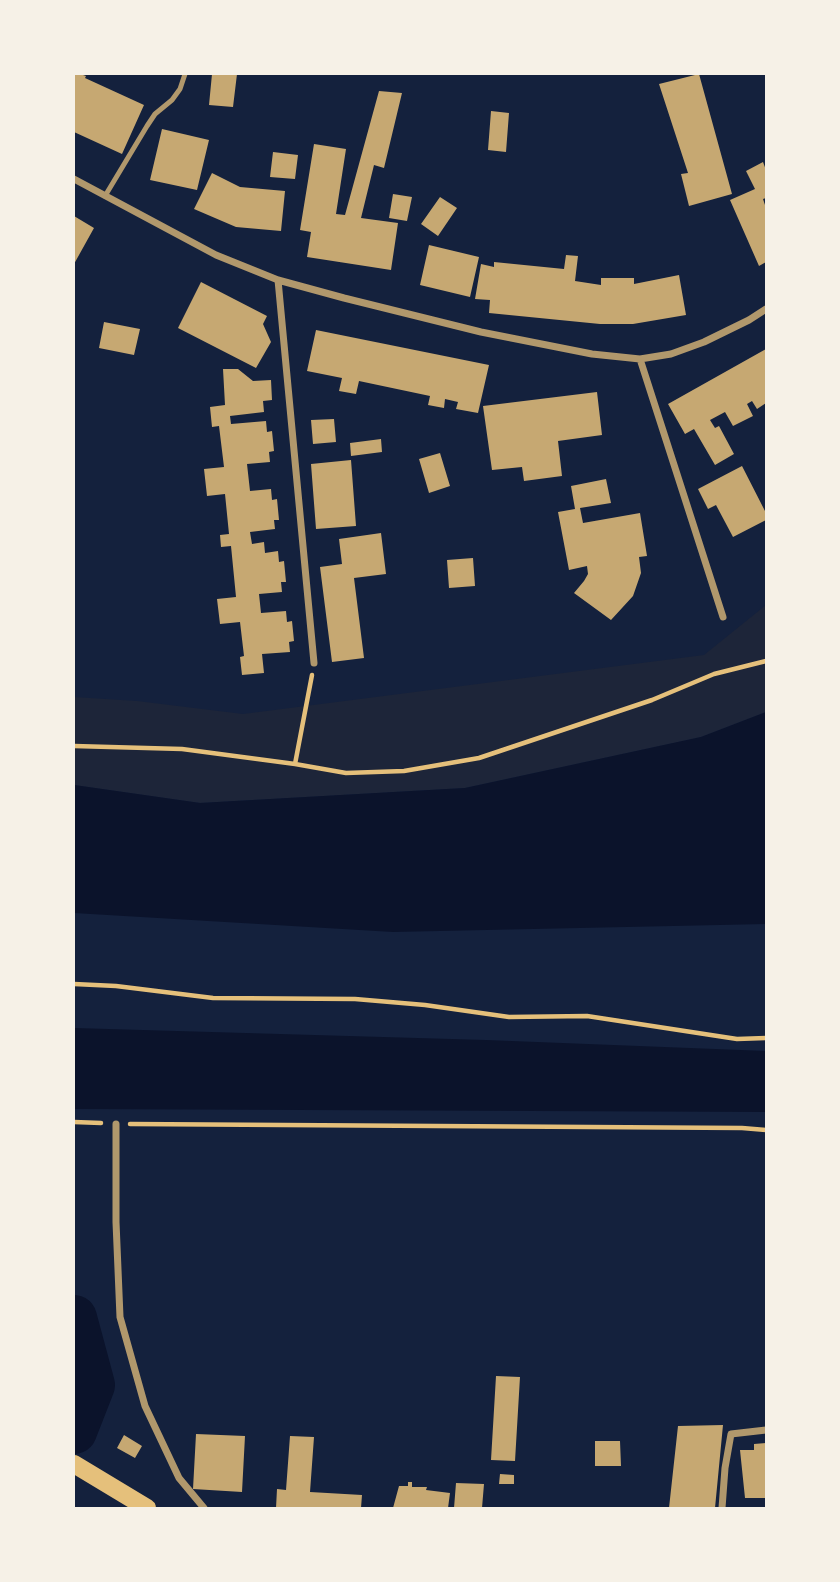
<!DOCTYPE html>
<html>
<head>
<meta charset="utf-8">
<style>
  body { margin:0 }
  #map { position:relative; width:840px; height:1582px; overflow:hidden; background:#14213d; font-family:Helvetica,sans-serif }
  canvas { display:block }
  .frame { position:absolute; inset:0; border:75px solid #f6f1e7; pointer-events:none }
</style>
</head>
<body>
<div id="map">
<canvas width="840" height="1582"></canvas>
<div class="frame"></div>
</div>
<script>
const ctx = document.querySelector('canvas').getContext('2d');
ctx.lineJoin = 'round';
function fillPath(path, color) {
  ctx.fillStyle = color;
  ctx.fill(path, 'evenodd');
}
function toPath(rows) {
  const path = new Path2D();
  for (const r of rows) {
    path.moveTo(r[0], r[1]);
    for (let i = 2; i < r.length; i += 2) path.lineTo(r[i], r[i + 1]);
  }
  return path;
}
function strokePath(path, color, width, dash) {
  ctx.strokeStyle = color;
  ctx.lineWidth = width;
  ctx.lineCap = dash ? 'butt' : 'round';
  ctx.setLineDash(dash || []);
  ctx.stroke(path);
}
const green = toPath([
  [766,605,766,712,701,737,465,788,200,803,74,785,74,697,137,701,243,714,704,655]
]);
const water = toPath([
  [766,712,766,924,393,932,74,913,74,785,200,803,465,788,701,737],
  [74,1028,486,1040,766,1051,766,1112,74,1109]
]);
const river = toPath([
  [74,1318,92,1385,74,1431]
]);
const building = toPath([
  [74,74,80,74,86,76,85,78,144,105,122,154,74,132],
  [212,74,237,74,233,107,209,105],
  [699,74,732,194,689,206,681,174,688,173,659,84],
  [379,91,402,93,384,168,374,165,361,218,398,223,391,270,307,257,311,232,300,230,314,144,346,149,336,214,345,215],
  [491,111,509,113,506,152,488,150],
  [162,129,209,140,197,190,150,180],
  [273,152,298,155,295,179,270,177],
  [763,162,766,170,766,198,763,199,766,208,766,262,759,266,730,200,755,189,746,171],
  [212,173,240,187,285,191,281,231,236,227,194,209],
  [393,194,412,197,407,221,389,218],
  [440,197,457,208,438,236,421,224],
  [74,216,94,228,74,264],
  [429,245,479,257,470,297,420,285],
  [566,255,578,256,575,281,601,285,601,278,634,278,634,284,679,275,686,315,633,324,600,324,489,313,490,300,475,299,481,264,494,267,494,262,564,269],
  [201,282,267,316,263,324,271,342,256,368,178,328],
  [104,322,140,329,134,355,99,348],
  [316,330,489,365,478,413,456,409,458,402,445,399,444,408,428,405,430,396,359,381,356,394,339,391,342,378,307,371],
  [766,349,766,403,757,409,752,401,747,404,753,416,733,426,725,412,710,420,715,428,719,426,734,454,715,465,694,429,685,434,668,404],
  [223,369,238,369,253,381,271,380,272,400,263,401,264,412,230,416,231,424,266,421,267,432,272,431,274,451,269,452,270,462,247,464,250,491,271,489,272,500,277,499,279,520,274,520,275,529,250,532,252,544,264,542,265,553,278,551,279,562,284,561,286,582,281,582,282,592,259,594,261,613,286,611,287,622,292,621,294,641,289,642,290,652,262,654,264,673,242,675,240,657,244,656,240,622,220,624,217,599,236,597,231,546,221,547,220,535,229,534,225,494,207,496,204,469,224,467,219,426,212,427,210,407,225,405],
  [597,392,602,435,558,441,562,476,524,481,522,467,492,470,483,406],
  [334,419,336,442,313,444,311,420],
  [381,439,382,452,351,456,350,443],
  [440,453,450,486,429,493,419,459],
  [351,460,356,526,316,529,311,464],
  [742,466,766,513,766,520,733,537,716,505,708,509,698,489],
  [606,479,611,503,580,508,583,523,640,513,647,556,639,557,641,573,633,596,611,620,574,593,584,581,588,574,587,566,569,570,558,512,575,509,571,486],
  [381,533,386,574,354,578,364,658,332,662,320,567,342,564,339,539],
  [473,558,475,586,449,588,447,560],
  [496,1376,520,1377,515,1461,491,1460],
  [723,1425,715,1508,669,1508,678,1426],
  [196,1434,245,1436,242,1492,193,1489],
  [124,1435,142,1446,135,1458,117,1448],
  [290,1436,314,1437,310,1492,362,1495,361,1508,276,1508,277,1489,286,1490],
  [595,1441,620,1441,621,1466,595,1466],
  [766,1443,766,1498,745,1498,740,1450,754,1450,754,1444],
  [500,1474,514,1475,514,1484,499,1484],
  [408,1482,412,1482,412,1487,427,1487,426,1490,450,1493,448,1508,393,1508,399,1486,408,1486],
  [456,1483,484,1484,482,1508,454,1508]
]);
const path = toPath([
  [74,746,182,749,295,764,346,773,404,771,479,758,652,700,714,674,766,661],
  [295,764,312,675],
  [74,984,116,986,213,998,355,999,425,1005,509,1017,587,1016,737,1039,766,1038],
  [74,1122,101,1123],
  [130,1124,742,1128,766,1130]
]);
const service = toPath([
  [105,196,147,126,155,114,172,100,180,89,185,74]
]);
const minor = toPath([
  [74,179,216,255,278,280,344,298,481,332,592,354,640,359,671,354,704,342,749,320,766,309],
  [278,280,314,663],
  [640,359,723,617],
  [116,1124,116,1222,120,1317,145,1406,179,1478,204,1508],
  [722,1508,725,1468,731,1434,766,1430]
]);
const primary = toPath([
  [74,1464,147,1508]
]);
fillPath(green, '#1d2539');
fillPath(water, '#0b132b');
strokePath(river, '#0b132b', 46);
fillPath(building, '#c6a872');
strokePath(path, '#e5c07b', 4.5);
strokePath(service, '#b1986c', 5);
strokePath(minor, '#b1986c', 7);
strokePath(primary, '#e5c07b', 18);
</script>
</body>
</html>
